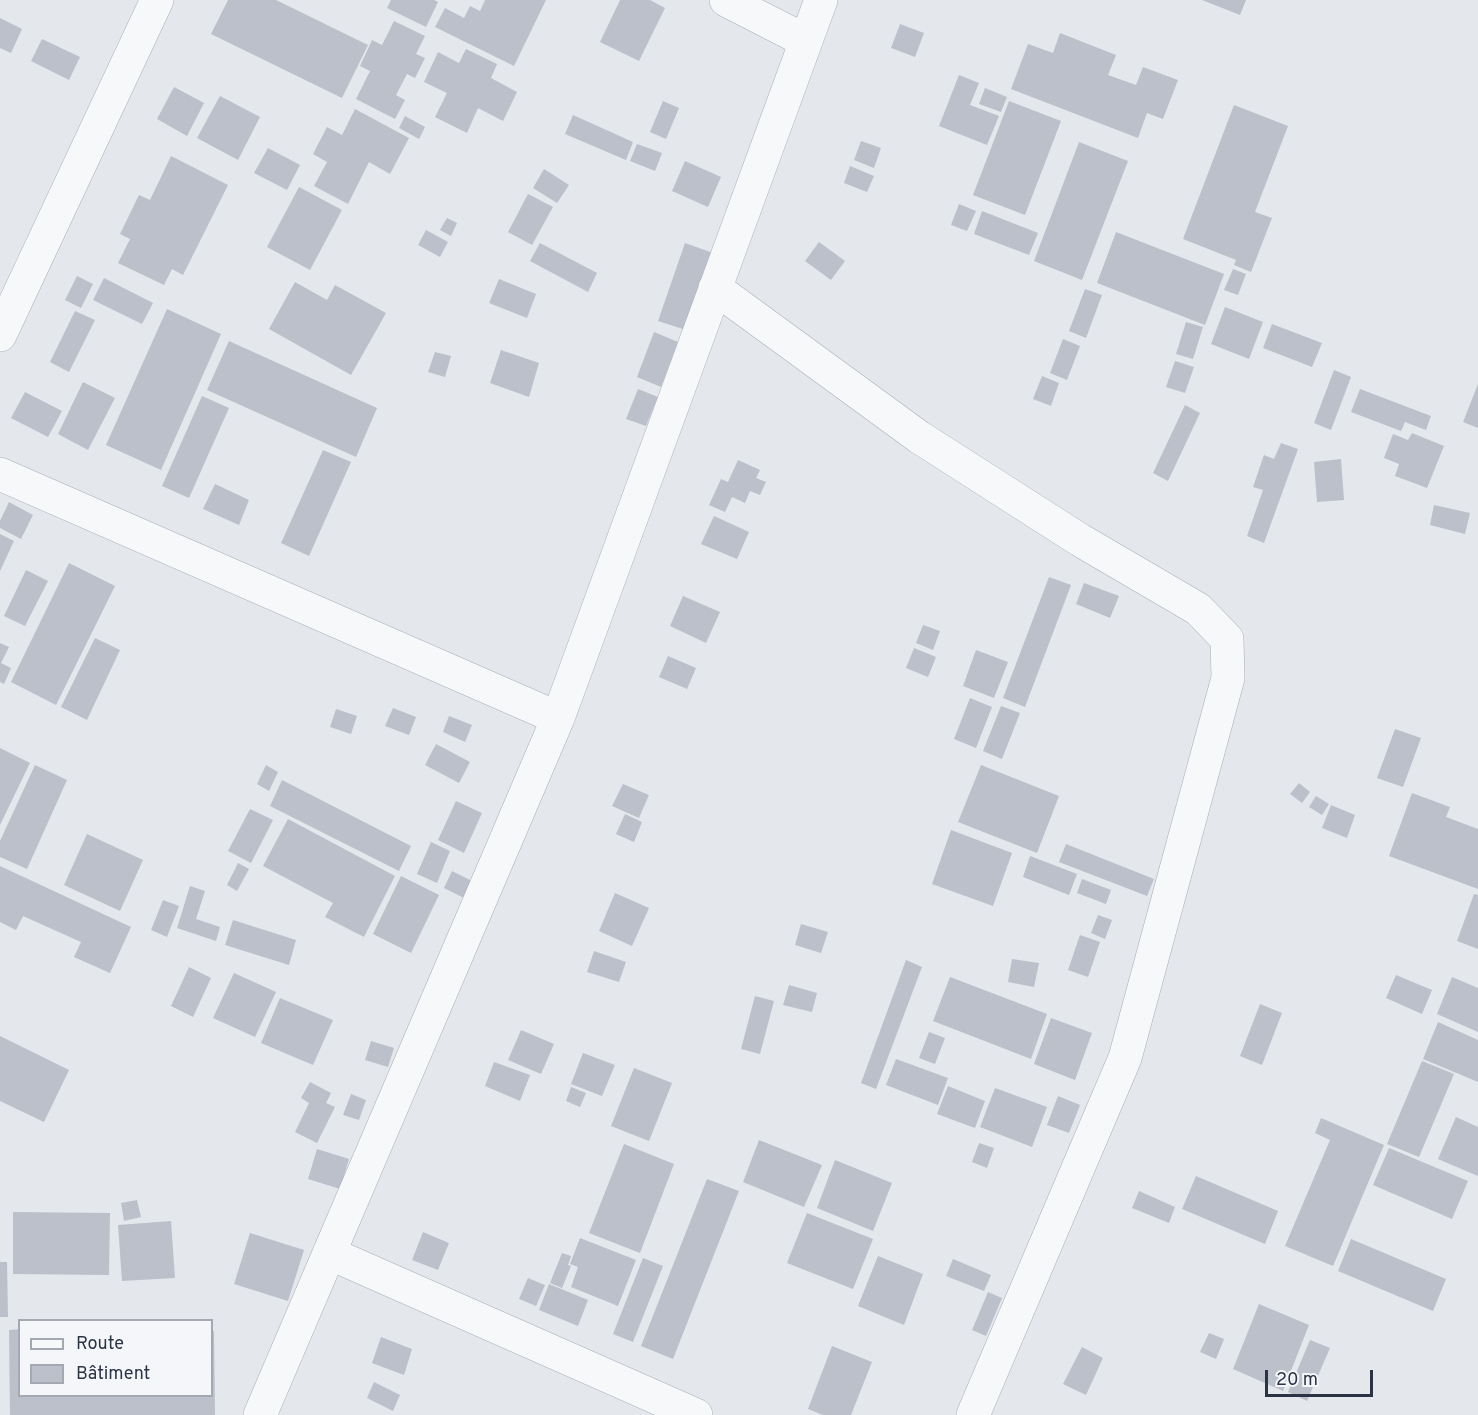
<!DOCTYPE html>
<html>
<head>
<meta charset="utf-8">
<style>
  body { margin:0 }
  #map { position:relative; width:1478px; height:1415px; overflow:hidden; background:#e4e7ec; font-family:Overpass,sans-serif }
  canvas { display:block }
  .legend { position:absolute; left:18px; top:1319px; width:195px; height:78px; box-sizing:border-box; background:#f4f6f9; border:2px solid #a4a8b1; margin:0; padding:8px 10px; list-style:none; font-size:18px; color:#2b3445 }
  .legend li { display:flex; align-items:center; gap:12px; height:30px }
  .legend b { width:30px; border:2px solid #a4a8b1 }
  .scale { position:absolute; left:1265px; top:1370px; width:108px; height:27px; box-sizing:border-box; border:3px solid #2b3445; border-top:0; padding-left:8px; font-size:18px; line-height:21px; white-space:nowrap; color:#2b3445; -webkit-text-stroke:4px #f4f6f9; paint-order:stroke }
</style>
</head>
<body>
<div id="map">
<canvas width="1478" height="1415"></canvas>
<ul class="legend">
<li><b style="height:8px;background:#f7f8fa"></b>Route</li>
<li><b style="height:16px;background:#bbc0ca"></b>Bâtiment</li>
</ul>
<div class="scale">20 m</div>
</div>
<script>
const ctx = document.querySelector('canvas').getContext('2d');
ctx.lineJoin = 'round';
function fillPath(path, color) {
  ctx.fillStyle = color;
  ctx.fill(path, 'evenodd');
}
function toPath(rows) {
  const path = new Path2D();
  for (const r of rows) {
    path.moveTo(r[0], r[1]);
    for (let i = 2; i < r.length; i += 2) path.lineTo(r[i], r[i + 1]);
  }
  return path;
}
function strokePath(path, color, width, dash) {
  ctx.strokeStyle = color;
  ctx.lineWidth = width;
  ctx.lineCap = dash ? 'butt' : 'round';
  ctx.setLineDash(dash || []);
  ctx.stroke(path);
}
const building = toPath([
  [228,0,276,0,368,45,342,98,211,34],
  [391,0,434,0,438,2,426,27,387,8],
  [485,0,546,0,514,66,435,27,445,8,464,18,470,6,480,11],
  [620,0,650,0,665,8,639,61,600,42],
  [1202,0,1246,0,1240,15],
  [0,18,22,29,11,53,0,48],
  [394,21,425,36,416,54,425,58,415,78,407,74,396,95,405,100,395,119,356,99,370,71,360,66,372,40,382,45],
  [900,24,924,33,915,57,891,48],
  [1060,33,1116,55,1108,75,1136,85,1143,67,1178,80,1163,119,1147,113,1138,138,1011,89,1028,44,1053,53],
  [42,39,80,57,69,80,31,61],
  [466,49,497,64,491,78,517,92,503,121,478,108,467,133,435,117,447,93,424,82,438,52,459,63],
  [959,75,979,83,970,105,999,116,987,145,939,126],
  [174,87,204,103,187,136,157,119],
  [985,88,1007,97,1001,112,979,104],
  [220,96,260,117,238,160,197,138],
  [663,101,679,108,666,139,650,132],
  [1009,101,1061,121,1025,215,973,195],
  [1234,105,1288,126,1255,212,1272,218,1251,272,1234,265,1236,260,1183,239],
  [355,109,409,138,390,174,369,162,348,204,314,186,327,162,313,154,327,127,342,135],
  [573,115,633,142,626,160,565,134],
  [405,116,425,127,419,139,399,128],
  [861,141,881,148,874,168,854,160],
  [1079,142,1128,161,1082,280,1034,261],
  [637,144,662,153,655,171,630,161],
  [268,148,300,165,287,190,254,173],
  [171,156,228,185,183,275,172,269,164,285,118,263,130,239,120,234,139,195,150,200],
  [685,161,721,177,708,207,672,191],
  [850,166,874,176,867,192,844,183],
  [544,169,569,185,557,203,533,188],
  [299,187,342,210,310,270,267,247],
  [528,194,553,207,532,245,508,232],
  [959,204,976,211,967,231,951,225],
  [982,211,1038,233,1029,255,974,234],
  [447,218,457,223,451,236,440,230],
  [426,230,448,242,440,257,418,245],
  [1116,232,1224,274,1205,325,1097,283],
  [819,242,845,261,831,280,805,261],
  [540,243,597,273,588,292,530,261],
  [685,243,716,254,689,331,658,321],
  [1233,269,1246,274,1238,295,1224,290],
  [77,276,93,284,81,308,65,300],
  [104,278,153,303,142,324,93,300],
  [499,279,536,294,527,318,489,303],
  [295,282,327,300,335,285,386,313,351,375,269,329],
  [1085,289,1102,295,1086,338,1069,331],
  [1225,307,1263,322,1249,359,1211,344],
  [167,309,221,334,161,470,106,445],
  [75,311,95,320,69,372,50,362],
  [1186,322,1203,327,1193,359,1176,354],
  [1272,324,1322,343,1312,367,1263,348],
  [654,332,678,342,661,387,637,377],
  [1063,339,1080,346,1067,380,1050,373],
  [229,341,377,408,356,457,207,390],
  [501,350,539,363,529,397,490,383],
  [435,352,451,356,445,377,428,372],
  [1175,361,1194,367,1185,393,1166,387],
  [1334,370,1351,377,1331,430,1314,423],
  [1042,376,1059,383,1051,406,1033,399],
  [83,382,115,398,88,450,58,434],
  [1478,384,1478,428,1463,422],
  [638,389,658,397,646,426,626,419],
  [1360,389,1431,416,1426,430,1405,422,1401,431,1351,412],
  [25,392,62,411,48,437,11,418],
  [202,396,229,408,189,498,162,486],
  [1185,405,1200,413,1168,481,1153,473],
  [1412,433,1444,446,1427,488,1395,476,1399,464,1384,458,1393,434,1408,440],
  [1281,443,1298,449,1264,543,1247,536,1263,490,1253,487,1264,455,1274,459],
  [323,450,351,462,309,556,281,543],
  [1341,459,1344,500,1317,502,1314,462],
  [738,460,760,470,756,478,766,482,760,495,750,491,745,503,732,497,725,512,709,505,721,479,728,482],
  [215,484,249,500,239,525,203,509],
  [9,502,33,515,21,539,0,528,0,521],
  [1434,505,1470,513,1465,534,1430,525],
  [714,516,749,532,737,559,701,544],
  [0,534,14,541,0,571],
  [69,563,115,586,56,705,11,682],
  [26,570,48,581,25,626,4,616],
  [1049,577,1071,585,1025,707,1003,698],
  [1084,583,1119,596,1110,618,1076,604],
  [683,596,720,612,706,643,670,626],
  [923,625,940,631,933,650,916,643],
  [95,638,120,650,87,720,61,707],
  [0,643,9,647,1,663,11,668,4,684,0,682],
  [914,648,936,657,928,677,906,668],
  [976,650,1008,662,994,698,963,686],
  [668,656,696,668,687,689,659,677],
  [970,698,992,707,976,748,954,739],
  [1001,706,1020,713,1002,759,983,751],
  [393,708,416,717,409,735,385,726],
  [336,709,357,716,351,734,330,727],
  [449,716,472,725,465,742,443,732],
  [1395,729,1421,738,1403,787,1377,778],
  [436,744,470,762,459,783,425,765],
  [0,748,30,763,0,825],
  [35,765,67,780,27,869,0,857,0,841],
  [266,765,278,772,269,791,257,784],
  [981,765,1059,796,1037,853,958,822],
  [282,780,411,846,399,871,270,806],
  [1299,783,1310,792,1302,803,1290,794],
  [623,784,649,795,639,818,612,806],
  [1412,793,1450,807,1446,817,1478,829,1478,889,1389,856],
  [1316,796,1329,804,1322,815,1309,807],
  [456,801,482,813,464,853,438,840],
  [1331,805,1355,815,1347,838,1322,828],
  [250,809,273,820,251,863,228,851],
  [625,814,642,822,634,842,616,834],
  [288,819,395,876,364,937,325,917,333,903,263,866],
  [951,830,1012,853,993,906,932,884],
  [87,834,143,860,120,911,64,885],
  [431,842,450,851,437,883,417,874],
  [1066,844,1154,879,1147,896,1059,862],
  [1030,856,1077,874,1069,895,1023,877],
  [238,863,249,869,237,891,227,885],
  [0,866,131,927,110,973,74,957,81,942,23,916,16,930,0,922],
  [452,871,476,883,468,900,444,888],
  [401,876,439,895,411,953,373,934],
  [1082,879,1111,890,1106,904,1077,893],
  [190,886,205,891,196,919,220,927,216,941,177,928],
  [615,893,649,908,632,946,599,931],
  [1474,894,1478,895,1478,949,1457,941],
  [163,900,179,906,167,937,151,930],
  [1098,915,1112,920,1105,939,1091,933],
  [233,920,296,940,289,965,225,945],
  [801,924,828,932,821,953,795,945],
  [1080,935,1100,942,1088,977,1068,970],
  [594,951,626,962,619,982,587,972],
  [1012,959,1039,963,1034,987,1008,982],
  [906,960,922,967,876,1089,861,1083],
  [189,967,211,978,193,1017,171,1006],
  [234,973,276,992,255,1037,213,1018],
  [1396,975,1432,990,1422,1014,1386,998],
  [950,977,1047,1014,1031,1059,933,1021],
  [1452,977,1478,988,1478,1032,1437,1014],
  [789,985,817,993,812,1012,783,1005],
  [755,996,774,1001,760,1054,741,1049],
  [280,998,333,1020,313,1065,261,1043],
  [1260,1004,1282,1013,1262,1065,1240,1056],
  [1051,1018,1092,1033,1075,1080,1034,1064],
  [1438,1022,1478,1040,1478,1082,1423,1059],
  [521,1030,554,1044,541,1074,508,1060],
  [929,1032,945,1038,935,1064,919,1058],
  [0,1036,69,1070,44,1122,0,1101],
  [371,1041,394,1048,388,1067,365,1060],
  [583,1053,615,1065,602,1096,571,1084],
  [896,1059,948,1078,938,1105,886,1085],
  [1422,1061,1454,1074,1419,1157,1387,1144],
  [494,1062,530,1075,520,1101,485,1086],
  [634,1068,672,1083,649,1141,611,1126],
  [310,1082,331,1093,326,1103,335,1107,317,1143,295,1132,309,1103,301,1098],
  [948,1086,985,1101,975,1128,937,1114],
  [571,1087,586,1093,580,1107,566,1101],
  [995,1088,1047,1107,1032,1147,980,1127],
  [351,1094,366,1100,359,1120,343,1115],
  [1058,1096,1080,1105,1069,1133,1047,1125],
  [1456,1117,1478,1127,1478,1176,1438,1159],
  [1321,1118,1384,1145,1333,1266,1285,1246,1330,1140,1315,1133],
  [759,1140,822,1165,804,1207,743,1182],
  [979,1143,994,1148,987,1168,972,1162],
  [624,1144,674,1164,640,1253,589,1233],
  [1389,1148,1468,1181,1452,1219,1373,1185],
  [317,1149,349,1159,340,1189,308,1179],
  [835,1160,892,1183,873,1231,817,1208],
  [1196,1176,1278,1211,1265,1244,1182,1209],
  [707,1179,739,1191,673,1359,641,1346],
  [1139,1191,1175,1207,1169,1223,1132,1208],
  [137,1200,141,1217,124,1221,121,1203],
  [13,1212,110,1213,109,1275,13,1274],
  [807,1213,873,1239,853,1289,787,1263],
  [171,1221,175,1278,122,1281,118,1225],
  [423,1232,449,1243,438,1270,412,1260],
  [250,1233,304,1250,288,1301,234,1284],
  [580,1238,636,1260,618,1306,571,1287,578,1267,570,1264],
  [1351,1239,1446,1279,1433,1311,1338,1271],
  [562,1253,571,1256,568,1265,571,1266,562,1288,550,1283],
  [878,1256,923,1274,904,1325,858,1306],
  [643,1258,663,1266,633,1342,613,1334],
  [953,1259,991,1275,984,1291,946,1276],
  [0,1262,7,1262,8,1317,0,1317],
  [528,1278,545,1285,536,1306,519,1299],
  [549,1284,588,1300,578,1326,539,1310],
  [988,1292,1002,1298,986,1336,972,1330],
  [1259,1304,1309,1325,1283,1391,1233,1369],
  [20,1329,20,1396,212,1396,212,1331,214,1331,215,1415,10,1415,9,1330],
  [1209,1333,1224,1339,1216,1359,1200,1352],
  [381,1337,412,1349,404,1375,372,1363],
  [1310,1340,1330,1348,1307,1401,1288,1392],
  [832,1346,872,1362,851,1415,823,1415,808,1409],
  [1082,1347,1103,1358,1086,1395,1063,1384],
  [374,1382,400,1395,393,1411,367,1398]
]);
const minor = toPath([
  [726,0,806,41],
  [715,288,919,437,1080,540,1198,609,1227,639,1228,678,1125,1058,973,1415],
  [0,335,157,0],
  [0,474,558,718],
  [329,1253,696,1415],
  [260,1415,558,718,821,0]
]);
fillPath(building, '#bbc0ca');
strokePath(minor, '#a9aeb7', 34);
strokePath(minor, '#f7f8fa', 33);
</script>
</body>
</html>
